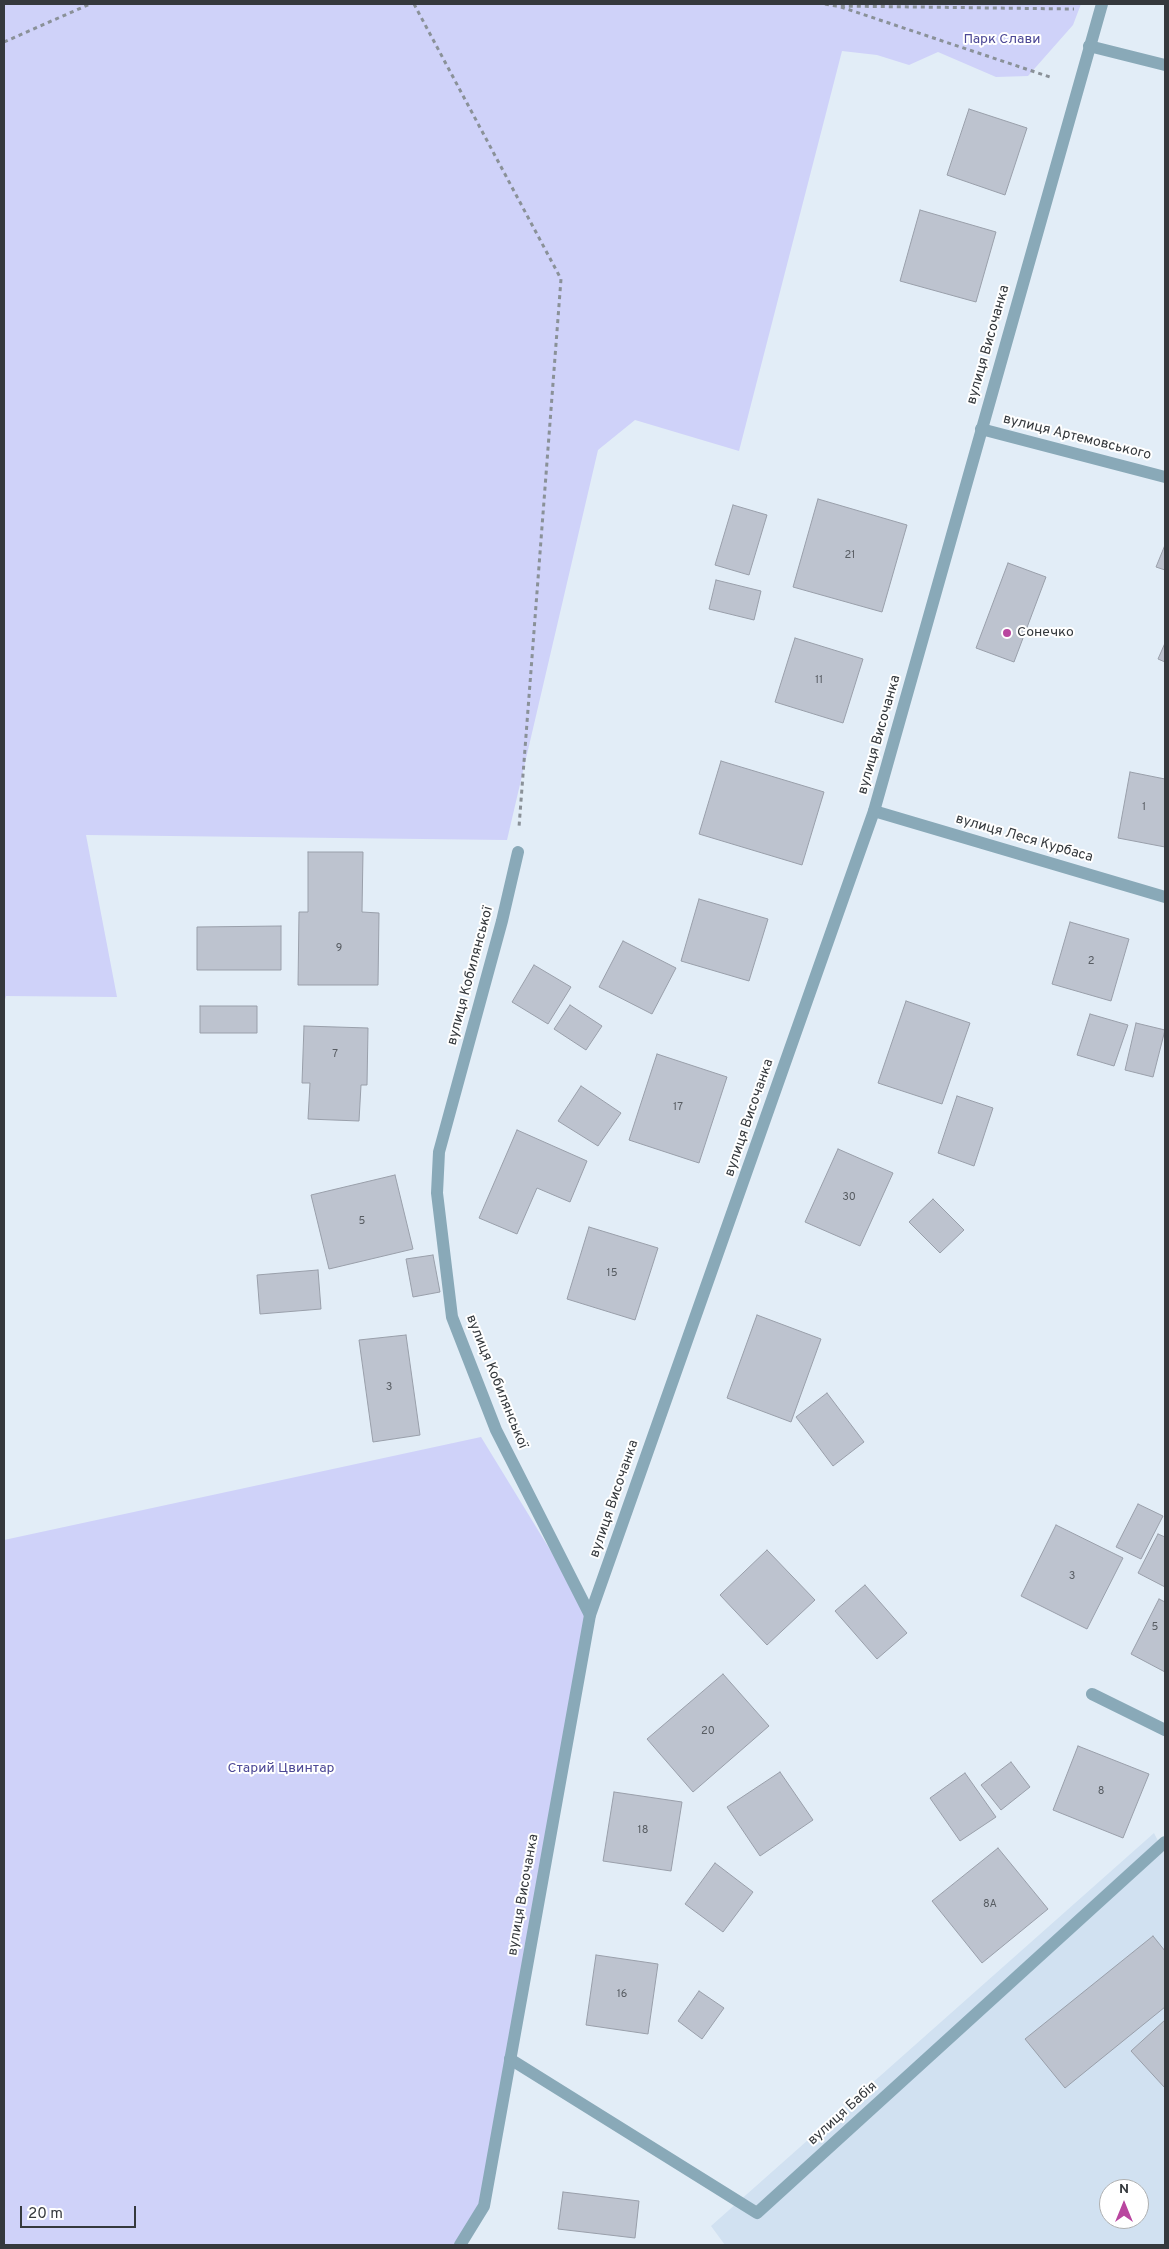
<!DOCTYPE html>
<html>
<head>
<meta charset="utf-8">
<style>
  body { margin:0 }
  #map { position:relative; width:1169px; height:2249px; overflow:hidden; background:#e2edf7; font-family:Overpass,sans-serif }
  canvas { display:block }
  .frame { position:absolute; inset:0; border:5px solid #35393d; pointer-events:none }
  .north { position:absolute; left:1099px; top:2179px; width:50px; height:50px; box-sizing:border-box; background:#fff; border:1px solid #aeb0b1; border-radius:50%; rotate:0deg; font-size:14px; font-weight:700; line-height:20px; text-align:center; color:#35393d }
  .north::after { content:''; display:block; margin:auto; width:18px; height:22px; background:#b9469f; clip-path:polygon(50% 0,100% 100%,50% 72%,0 100%) }
  .scale { position:absolute; left:20px; top:2206px; width:116px; height:22px; box-sizing:border-box; border:2px solid #35393d; border-top:0; padding-left:6px; font-size:15px; line-height:18px; white-space:nowrap; color:#35393d; -webkit-text-stroke:4px #fff; paint-order:stroke }
</style>
</head>
<body>
<div id="map">
<canvas width="1169" height="2249"></canvas>
<div class="frame"></div>
<div class="north">N</div>
<div class="scale">20 m</div>
</div>
<script>
const ctx = document.querySelector('canvas').getContext('2d');
ctx.lineJoin = 'round';
function fillPath(path, color) {
  ctx.fillStyle = color;
  ctx.fill(path, 'evenodd');
}
function toPath(rows) {
  const path = new Path2D();
  for (const r of rows) {
    path.moveTo(r[0], r[1]);
    for (let i = 2; i < r.length; i += 2) path.lineTo(r[i], r[i + 1]);
  }
  return path;
}
function strokePath(path, color, width, dash) {
  ctx.strokeStyle = color;
  ctx.lineWidth = width;
  ctx.lineCap = dash ? 'butt' : 'round';
  ctx.setLineDash(dash || []);
  ctx.stroke(path);
}
function write(font, color, halo, rows, align = 'center') {
  ctx.font = font + ' Overpass,sans-serif';
  ctx.lineWidth = 4;
  ctx.setLineDash([]);
  ctx.textBaseline = 'middle';
  ctx.strokeStyle = halo;
  ctx.fillStyle = color;
  for (const [text, x, y, turn = 0] of rows) {
    ctx.save();
    ctx.translate(x, y);
    ctx.rotate((+turn || 0) * Math.PI / 180);
    ctx.textAlign = isNaN(turn) ? turn : align;
    if (halo) ctx.strokeText(text, 0, 0);
    ctx.fillText(text, 0, 0);
    ctx.restore();
  }
}
const built = toPath([
  [1154,1833,1165,1855,1165,2245,725,2245,711,2226],
  [1109,2189,1139,2189,1139,2219,1109,2219]
]);
const green = toPath([
  [4,4,1081,4,1073,25,1028,76,996,77,938,52,909,65,877,55,842,51,739,451,635,420,598,450,507,840,86,835,117,997,6,996,4,1003],
  [481,1437,590,1615,484,2206,459,2245,4,2245,4,1540]
]);
const building = toPath([
  [969,109,1027,128,1005,195,947,175,969,109],
  [920,210,996,232,976,302,900,281,920,210],
  [818,499,907,525,882,612,793,587,818,499],
  [733,505,767,515,749,575,715,565,733,505],
  [1165,545,1165,570,1156,567,1165,545],
  [1008,563,1046,577,1014,662,976,648,1008,563],
  [716,580,761,591,754,620,709,609,716,580],
  [795,638,863,659,843,723,775,702,795,638],
  [1165,643,1165,662,1158,659,1165,643],
  [721,761,824,792,802,865,699,834,721,761],
  [1130,772,1165,779,1165,847,1118,838,1130,772],
  [308,852,363,852,362,912,379,913,378,985,298,985,299,912,308,912,308,852],
  [699,899,768,919,749,981,681,961,699,899],
  [1070,922,1129,939,1111,1001,1052,984,1070,922],
  [281,926,281,970,197,970,197,927,281,926],
  [623,941,676,968,652,1014,599,987,623,941],
  [534,965,571,987,548,1024,512,1002,534,965],
  [906,1001,970,1023,942,1104,878,1083,906,1001],
  [570,1005,602,1026,586,1050,554,1029,570,1005],
  [200,1006,257,1006,257,1033,200,1033,200,1006],
  [1090,1014,1128,1025,1114,1066,1077,1055,1090,1014],
  [1136,1023,1165,1030,1153,1077,1125,1070,1136,1023],
  [304,1026,368,1028,367,1085,361,1085,359,1121,308,1119,310,1083,302,1083,304,1026],
  [657,1054,727,1077,699,1163,629,1140,657,1054],
  [581,1086,621,1113,598,1146,558,1121,581,1086],
  [957,1096,993,1108,974,1166,938,1153,957,1096],
  [517,1130,587,1161,570,1202,537,1188,517,1234,479,1218,517,1130],
  [838,1149,893,1173,860,1246,805,1222,838,1149],
  [395,1175,413,1249,329,1269,311,1195,395,1175],
  [933,1199,964,1230,940,1253,909,1222,933,1199],
  [589,1227,658,1248,635,1320,567,1299,589,1227],
  [433,1255,440,1292,413,1297,406,1259,433,1255],
  [318,1270,321,1309,260,1314,257,1275,318,1270],
  [757,1315,821,1339,791,1422,727,1398,757,1315],
  [406,1335,420,1435,373,1442,359,1340,406,1335],
  [827,1393,864,1442,833,1466,796,1417,827,1393],
  [1138,1504,1163,1516,1141,1559,1116,1547,1138,1504],
  [1056,1525,1123,1558,1087,1629,1021,1596,1056,1525],
  [1158,1534,1165,1537,1165,1587,1138,1573,1158,1534],
  [767,1550,815,1600,767,1645,720,1595,767,1550],
  [865,1585,907,1633,877,1659,835,1611,865,1585],
  [1159,1599,1165,1602,1165,1672,1131,1654,1159,1599],
  [723,1674,769,1726,693,1792,647,1739,723,1674],
  [1078,1746,1149,1774,1123,1838,1053,1810,1078,1746],
  [1011,1762,1030,1787,1001,1810,981,1785,1011,1762],
  [780,1772,813,1820,760,1856,727,1807,780,1772],
  [965,1773,996,1817,960,1841,930,1798,965,1773],
  [614,1792,682,1802,671,1871,603,1861,614,1792],
  [998,1848,1048,1909,982,1963,932,1901,998,1848],
  [715,1863,753,1892,723,1932,685,1904,715,1863],
  [1153,1936,1165,1951,1165,2007,1065,2088,1025,2039,1153,1936],
  [596,1955,658,1964,648,2034,586,2025,596,1955],
  [699,1991,724,2008,702,2039,678,2021,699,1991],
  [1165,2020,1165,2088,1131,2051,1165,2020],
  [563,2192,639,2201,635,2238,558,2229,563,2192]
]);
const path = toPath([
  [414,4,561,279,519,827],
  [825,4,836,6,1074,9],
  [841,7,1053,78],
  [4,42,90,4]
]);
const minor = toPath([
  [1089,46,1165,65],
  [981,429,1165,477],
  [874,811,1165,897],
  [518,852,502,921,439,1152,437,1193,452,1317,496,1430,590,1615],
  [1092,1694,1165,1730],
  [510,2059,757,2213,1165,1842]
]);
const tertiary = toPath([
  [460,2245,484,2206,590,1615,874,811,1102,4]
]);
const markers = [
  [1007,633,5,"#b9469f"]
];
const numberNames = [
  ["21",850,556],
  ["11",819,681],
  ["1",1144,808],
  ["9",339,949],
  ["2",1091,962],
  ["7",335,1055],
  ["17",678,1108],
  ["30",849,1198],
  ["5",362,1222],
  ["15",612,1274],
  ["3",389,1388],
  ["3",1072,1577],
  ["5",1155,1628],
  ["20",708,1732],
  ["8",1101,1792],
  ["18",643,1831],
  ["8А",990,1905],
  ["16",622,1995]
];
const parkNames = [
  ["Парк Слави",1002,40],
  ["Старий Цвинтар",281,1769]
];
const streetNames = [
  ["вулиця Височанка",989,345,-74],
  ["вулиця Артемовського",1077,438,14],
  ["вулиця Височанка",880,735,-74],
  ["вулиця Леся Курбаса",1024,839,16],
  ["вулиця Кобилянської",471,976,-75],
  ["вулиця Височанка",750,1118,-71],
  ["вулиця Кобилянської",496,1382,68],
  ["вулиця Височанка",615,1499,-71],
  ["вулиця Височанка",524,1895,-80],
  ["вулиця Бабія",843,2114,-42]
];
const poiNames = [
  ["Сонечко",1017,633]
];
fillPath(built, '#d1e1f1');
fillPath(green, '#cfd2f9');
fillPath(building, '#bdc3cf');
strokePath(building, '#999faa', 1);
strokePath(path, '#8a9198', 3, [4, 4]);
strokePath(minor, '#89a9b8', 12);
strokePath(tertiary, '#89a9b8', 12);
for (const [x, y, r, color] of markers) {
  const dot = new Path2D();
  dot.arc(x, y, r, 0, 2 * Math.PI);
  ctx.fillStyle = color;
  ctx.fill(dot);
  strokePath(dot, '#fff', 2);
}
write('11px', '#575c62', null, numberNames);
write('14px', '#4d4996', '#fff', parkNames);
write('14px', '#35393d', '#fff', streetNames);
write('14px', '#35393d', '#fff', poiNames, 'left');
</script>
</body>
</html>
